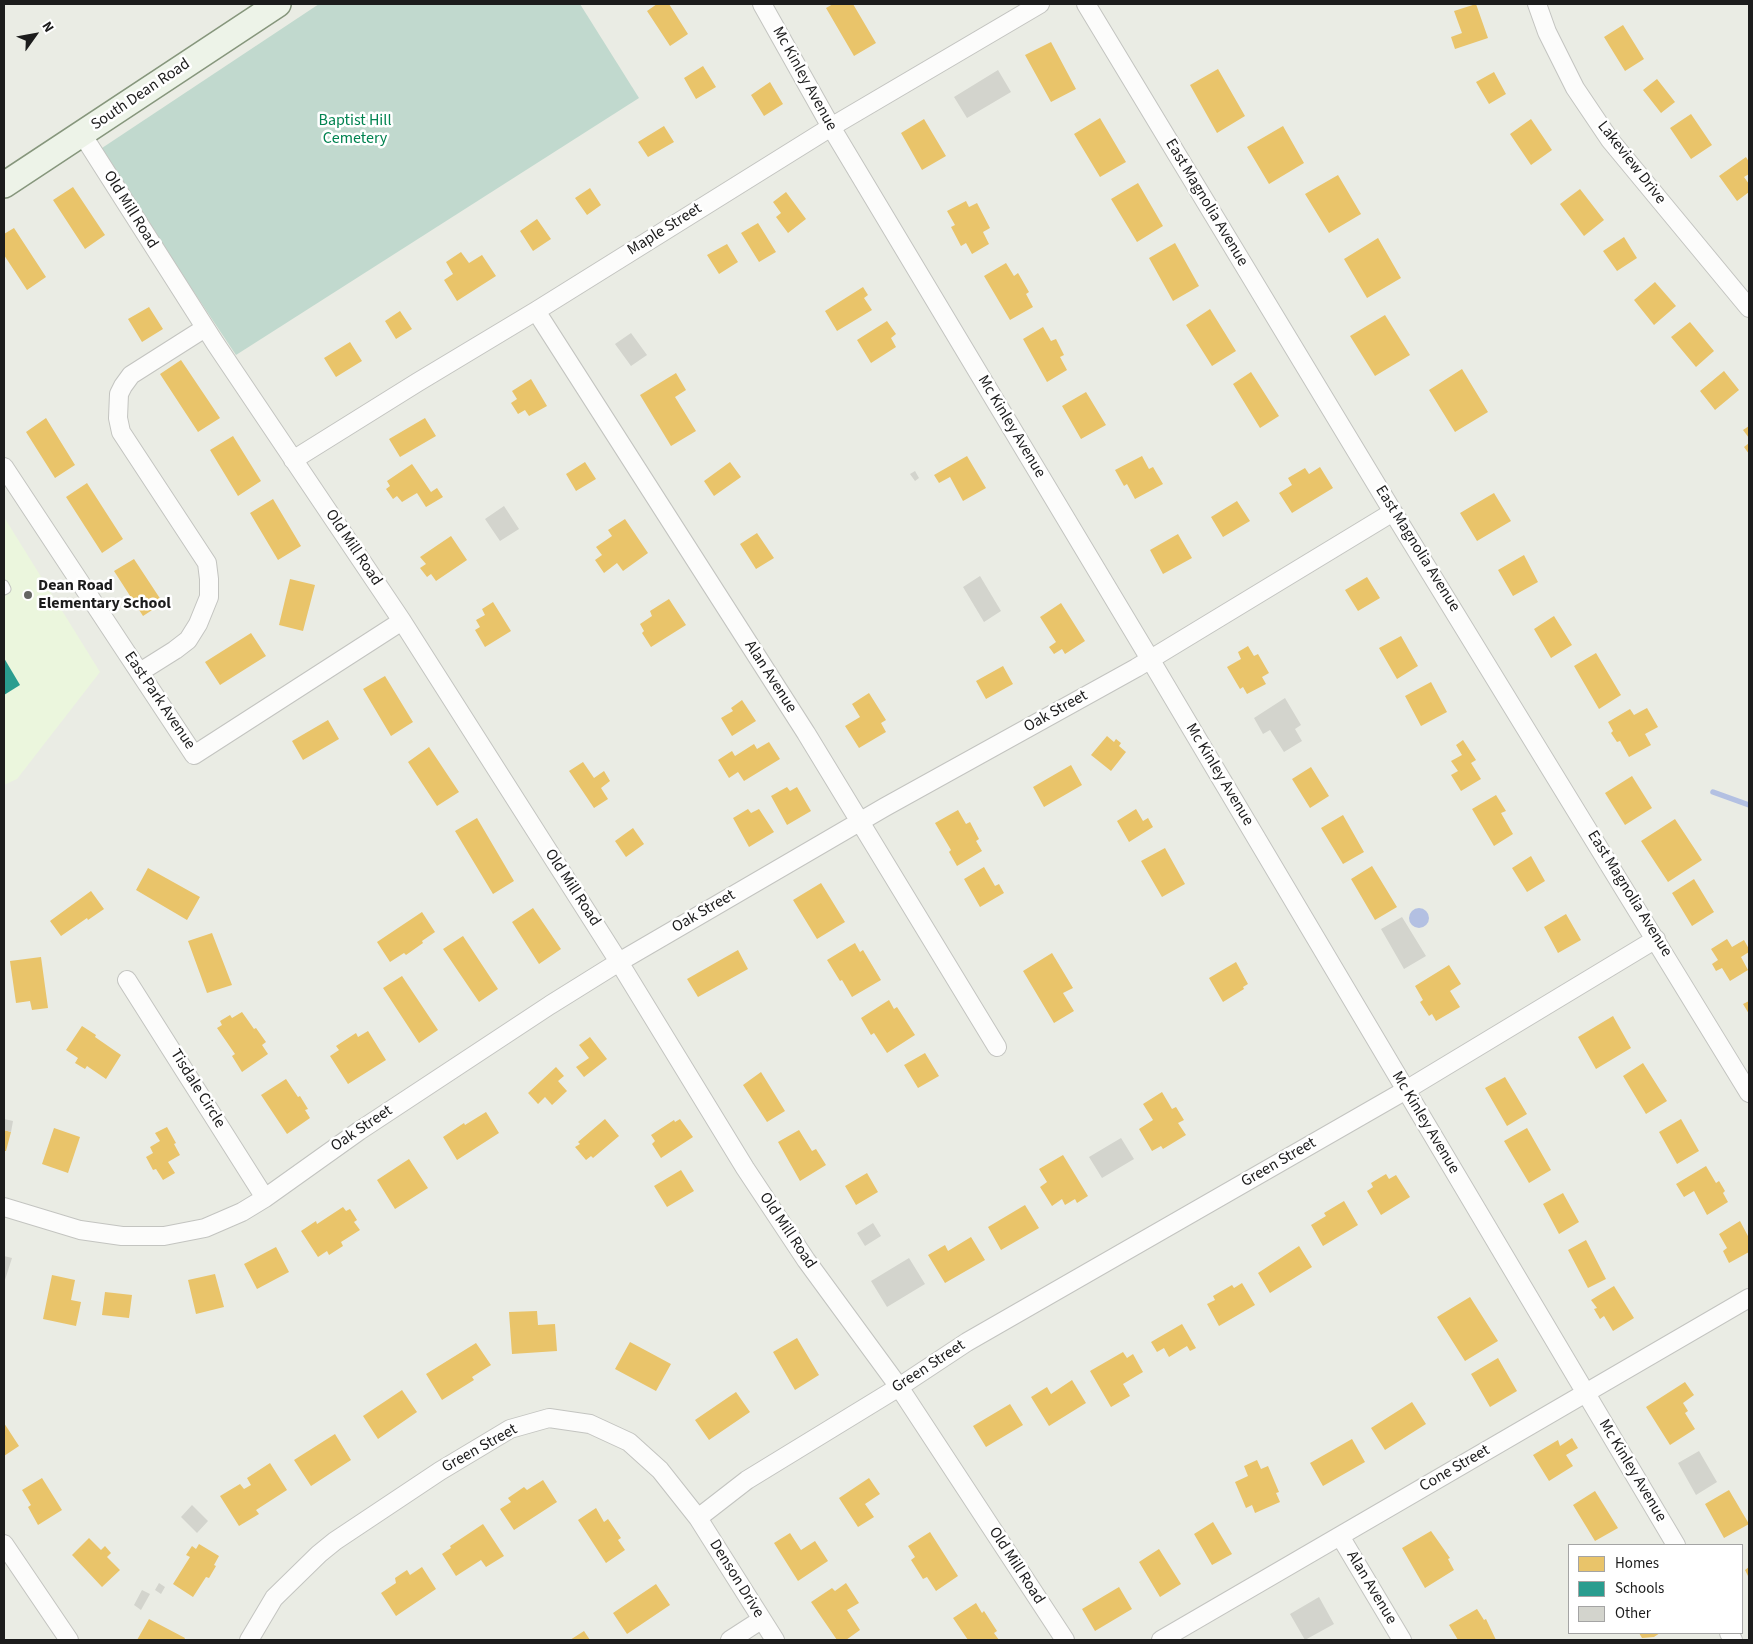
<!DOCTYPE html>
<html>
<head>
<meta charset="utf-8">
<style>
  body { margin:0 }
  #map { position:relative; width:1753px; height:1644px; overflow:hidden; background:#eaece4; font-family:"Source Sans 3",sans-serif }
  canvas { display:block }
  .frame { position:absolute; inset:0; border:5px solid #1c1c1c; pointer-events:none }
  .legend { position:absolute; left:1568px; top:1544px; width:175px; height:90px; box-sizing:border-box; background:#fff; border:1px solid #a4a4a4; margin:0; padding:6px 9px; list-style:none; font-size:15px; color:#1c1c1c }
  .legend li { display:flex; align-items:center; gap:10px; height:25px }
  .legend b { width:25px; border:1px solid #a4a4a4 }
  .north { position:absolute; left:10px; top:10px; width:50px; height:50px; -webkit-text-stroke:4px #fff; paint-order:stroke; rotate:58deg; font-size:14px; font-weight:700; line-height:20px; text-align:center; color:#1c1c1c }
  .north::after { content:''; display:block; margin:auto; width:18px; height:22px; background:#1c1c1c; clip-path:polygon(50% 0,100% 100%,50% 72%,0 100%) }
</style>
</head>
<body>
<div id="map">
<canvas width="1753" height="1644"></canvas>
<div class="frame"></div>
<ul class="legend">
<li><b style="height:14px;background:#e9c46a"></b>Homes</li>
<li><b style="height:14px;background:#2a9d8f"></b>Schools</li>
<li><b style="height:14px;background:#d3d4cd"></b>Other</li>
</ul>
<div class="north">N</div>
</div>
<script>
const ctx = document.querySelector('canvas').getContext('2d');
ctx.lineJoin = 'round';
function fillPath(path, color) {
  ctx.fillStyle = color;
  ctx.fill(path, 'evenodd');
}
function toPath(rows) {
  const path = new Path2D();
  for (const r of rows) {
    if (r.length === 3) {
      path.moveTo(r[0] + r[2], r[1]);
      path.arc(r[0], r[1], r[2], 0, 2 * Math.PI);
      continue;
    }
    path.moveTo(r[0], r[1]);
    for (let i = 2; i < r.length; i += 2) path.lineTo(r[i], r[i + 1]);
  }
  return path;
}
function strokePath(path, color, width, dash) {
  ctx.strokeStyle = color;
  ctx.lineWidth = width;
  ctx.lineCap = dash ? 'butt' : 'round';
  ctx.setLineDash(dash || []);
  ctx.stroke(path);
}
function write(font, color, halo, rows, align = 'center') {
  ctx.font = font + ' "Source Sans 3",sans-serif';
  ctx.lineWidth = 5;
  ctx.setLineDash([]);
  ctx.textBaseline = 'middle';
  ctx.strokeStyle = halo;
  ctx.fillStyle = color;
  for (const [text, x, y, turn = 0] of rows) {
    ctx.save();
    ctx.translate(x, y);
    ctx.rotate((+turn || 0) * Math.PI / 180);
    ctx.textAlign = isNaN(turn) ? turn : align;
    if (halo) ctx.strokeText(text, 0, 0);
    ctx.fillText(text, 0, 0);
    ctx.restore();
  }
}
const education = toPath([
  [4,517,100,672,17,779,4,785]
]);
const cemetery = toPath([
  [319,4,580,4,639,98,236,355,99,150]
]);
const water = toPath([
  [1419,918,10]
]);
const homes = toPath([
  [657,4,669,4,688,34,670,46,647,11],
  [833,4,853,4,876,43,854,56,826,8],
  [1476,4,1488,38,1455,49,1451,37,1462,33,1454,11],
  [1623,25,1644,59,1625,71,1604,37],
  [1051,42,1076,89,1051,102,1025,55],
  [703,66,716,87,696,99,684,78],
  [1218,69,1245,116,1217,133,1190,85],
  [1494,72,1506,94,1489,104,1476,82],
  [1657,79,1675,102,1661,113,1643,90],
  [770,82,783,104,764,116,751,95],
  [1691,114,1712,145,1691,159,1670,128],
  [1100,118,1126,162,1100,177,1074,134],
  [924,119,946,156,922,170,901,133],
  [1531,119,1552,150,1531,165,1510,134],
  [664,126,674,142,648,157,638,142],
  [1283,126,1304,163,1269,184,1247,147],
  [1746,157,1749,162,1749,174,1744,177,1749,184,1749,192,1737,201,1719,176],
  [1338,175,1361,214,1329,233,1305,194],
  [1138,183,1163,226,1137,242,1111,199],
  [73,187,105,235,85,249,53,200],
  [590,188,601,205,587,215,575,198],
  [1580,189,1604,220,1584,236,1560,204],
  [786,192,806,219,788,233,776,217,781,213,773,202],
  [966,201,969,207,977,203,990,228,983,232,989,244,972,254,966,243,961,246,951,227,955,225,947,211],
  [537,219,551,239,533,251,520,231],
  [758,223,776,252,759,262,741,233],
  [14,228,46,277,27,290,4,255,4,234],
  [1624,237,1637,258,1617,271,1603,251],
  [1378,238,1401,278,1367,298,1344,259],
  [1175,243,1199,286,1173,301,1149,258],
  [727,244,738,262,719,274,707,255],
  [461,252,469,263,482,255,496,276,457,301,444,280,453,274,446,262],
  [1006,263,1014,276,1018,273,1029,292,1026,294,1033,307,1010,320,984,276],
  [1655,282,1676,306,1654,325,1634,300],
  [863,287,868,295,864,298,872,310,837,331,825,311],
  [149,307,163,329,142,342,128,319],
  [1210,309,1236,351,1212,366,1186,325],
  [400,311,412,329,396,339,385,321],
  [1385,315,1410,355,1375,376,1350,336],
  [887,321,896,334,891,338,896,347,871,363,857,340],
  [1690,322,1714,351,1696,367,1671,337],
  [1043,327,1051,341,1056,339,1064,355,1060,357,1067,370,1047,382,1023,339],
  [350,342,362,361,336,377,324,358],
  [181,360,220,418,198,432,160,374],
  [1462,369,1488,412,1455,432,1429,390],
  [1724,371,1739,390,1715,410,1700,391],
  [1251,372,1279,416,1260,428,1233,384],
  [676,373,686,390,675,397,696,431,671,446,640,395],
  [531,379,547,406,529,416,525,410,518,414,511,403,517,399,512,391],
  [1086,392,1106,425,1081,439,1062,406],
  [46,418,75,465,55,478,26,432],
  [425,418,436,436,400,457,389,439],
  [1749,426,1749,438,1743,430],
  [233,436,261,481,238,496,210,450],
  [1749,443,1749,454,1744,447],
  [967,456,986,488,963,501,950,477,939,483,934,475],
  [1142,456,1149,469,1153,467,1163,484,1135,499,1127,484,1124,486,1115,470],
  [585,462,596,479,576,491,566,474],
  [730,462,741,477,714,496,704,481],
  [412,464,431,492,437,488,443,497,426,507,417,493,402,502,397,496,393,499,386,489,390,486,387,481],
  [1320,467,1333,488,1292,513,1279,493,1292,485,1288,478,1305,468,1309,474],
  [87,483,123,539,102,553,66,497],
  [1494,493,1511,521,1477,541,1460,513],
  [273,499,301,546,278,560,250,513],
  [1237,501,1250,521,1223,537,1211,517],
  [625,519,648,553,623,571,617,563,604,573,595,560,602,555,596,547,612,536,608,530],
  [757,533,774,558,756,569,740,544],
  [1178,534,1192,558,1163,574,1150,550],
  [451,536,467,560,436,581,431,574,427,577,420,568,426,564,420,557],
  [1524,555,1538,582,1513,596,1498,570],
  [134,559,163,603,143,616,114,571],
  [1367,577,1380,598,1358,611,1345,590],
  [290,579,315,585,303,631,279,625],
  [669,599,686,625,651,647,642,633,644,631,640,624,652,616,650,611],
  [493,602,511,631,485,647,475,630,480,627,476,620,485,615,482,609],
  [1061,603,1085,641,1065,654,1062,649,1054,654,1049,647,1056,642,1040,617],
  [1554,616,1572,645,1551,658,1534,629],
  [251,633,266,656,220,685,205,662],
  [1401,636,1418,666,1397,679,1379,648],
  [1248,646,1254,656,1258,654,1269,673,1262,677,1266,684,1247,694,1243,687,1240,689,1227,667,1241,659,1238,652],
  [1596,653,1621,695,1599,709,1574,666],
  [1003,666,1013,684,986,699,976,681],
  [385,676,413,722,391,736,363,689],
  [1431,682,1447,712,1421,726,1405,696],
  [869,693,886,720,881,723,886,732,859,748,845,726,860,717,852,704],
  [742,700,756,721,732,736,721,718,733,711,731,708],
  [1647,708,1658,727,1645,734,1651,745,1629,757,1620,741,1617,742,1611,733,1613,731,1608,722,1630,709,1634,715],
  [328,720,339,739,303,760,292,741],
  [1107,736,1114,742,1116,739,1121,743,1119,746,1126,752,1111,771,1091,755],
  [1463,740,1476,760,1471,763,1481,779,1461,791,1451,775,1458,771,1451,761,1462,755,1456,745],
  [769,742,780,759,744,781,738,772,729,778,718,760,732,751,735,756,754,744,757,749],
  [429,747,459,792,437,806,408,762],
  [583,762,594,778,604,771,610,781,601,788,608,799,594,808,569,771],
  [1071,765,1082,785,1044,807,1033,787],
  [1311,767,1329,796,1310,808,1292,779],
  [1632,776,1652,808,1625,825,1605,793],
  [787,787,790,791,797,787,811,811,787,825,771,796],
  [1496,795,1506,811,1501,813,1513,834,1494,846,1472,809],
  [748,809,751,813,759,809,774,832,749,847,733,818],
  [1136,809,1143,821,1148,818,1153,827,1129,842,1117,821],
  [958,810,966,824,970,822,979,839,976,841,982,851,957,866,949,852,951,850,935,823],
  [1343,815,1364,852,1343,864,1321,828],
  [477,818,514,881,493,894,455,831],
  [1675,819,1702,860,1668,882,1641,841],
  [633,828,644,844,626,857,615,841],
  [1165,848,1185,884,1162,897,1141,861],
  [1531,856,1545,881,1527,892,1512,868],
  [1372,866,1397,907,1375,920,1351,879],
  [984,867,995,886,999,884,1004,893,980,907,964,879],
  [148,868,200,897,187,920,136,890],
  [1694,879,1714,912,1692,926,1672,893],
  [821,883,845,922,817,939,793,900],
  [91,891,104,909,88,920,87,918,61,936,50,921],
  [533,908,561,949,539,964,512,922],
  [422,912,435,932,422,941,423,943,406,955,404,953,390,962,377,942],
  [1566,914,1581,940,1558,953,1544,927],
  [212,933,232,985,207,993,188,941],
  [463,936,498,989,479,1002,443,949],
  [1727,939,1732,947,1744,940,1749,949,1749,952,1741,957,1748,970,1730,981,1722,968,1716,971,1712,964,1718,960,1711,949],
  [855,943,860,952,863,950,881,980,852,997,842,980,840,981,827,960],
  [738,950,748,969,698,997,687,979],
  [1052,953,1073,988,1063,993,1074,1011,1054,1023,1023,971],
  [41,957,48,1008,32,1010,30,1001,16,1003,10,961],
  [1236,962,1248,984,1243,987,1244,989,1223,1002,1209,978],
  [1449,965,1461,984,1450,991,1460,1007,1436,1021,1432,1014,1429,1016,1420,1002,1423,1000,1415,986],
  [402,976,438,1030,419,1043,383,988],
  [889,1000,894,1009,897,1007,915,1035,887,1053,874,1033,871,1035,861,1018],
  [1749,1001,1749,1014,1743,1004],
  [242,1012,254,1029,256,1028,266,1042,262,1045,268,1054,242,1072,232,1056,235,1054,217,1028,222,1025,220,1021,230,1015,232,1018],
  [1613,1016,1631,1048,1596,1069,1578,1037],
  [82,1026,96,1035,95,1037,121,1055,106,1079,87,1066,85,1069,75,1063,78,1058,66,1050],
  [368,1031,386,1060,348,1084,330,1056,339,1050,336,1046,356,1033,358,1037],
  [590,1037,607,1059,584,1077,576,1067,589,1058,579,1045],
  [925,1053,939,1076,918,1088,904,1065],
  [1643,1063,1667,1101,1646,1114,1623,1076],
  [556,1067,564,1076,558,1081,567,1091,552,1105,545,1097,538,1104,528,1093],
  [761,1072,785,1111,767,1122,743,1085],
  [1505,1077,1527,1114,1507,1126,1485,1088],
  [286,1079,298,1097,300,1096,308,1109,305,1110,310,1118,287,1134,261,1095],
  [1162,1092,1172,1109,1176,1107,1184,1120,1178,1123,1186,1135,1163,1149,1161,1146,1152,1151,1139,1129,1153,1120,1143,1104],
  [486,1112,499,1133,457,1160,443,1137,464,1123,465,1125],
  [605,1119,619,1136,593,1158,591,1156,586,1160,575,1147,580,1144,578,1142],
  [680,1119,693,1137,661,1158,652,1144,655,1141,651,1135,674,1120,675,1122],
  [1681,1119,1699,1151,1677,1164,1659,1132],
  [167,1127,176,1143,174,1144,180,1155,168,1162,175,1173,163,1180,156,1169,153,1170,146,1157,153,1153,150,1147,160,1141,155,1133],
  [54,1128,80,1137,68,1173,42,1164],
  [1527,1128,1551,1170,1529,1183,1504,1141],
  [4,1130,11,1132,6,1151,4,1151],
  [799,1130,812,1151,816,1149,826,1165,800,1181,778,1142],
  [1063,1155,1088,1196,1077,1203,1075,1199,1065,1205,1062,1199,1052,1206,1040,1187,1047,1182,1039,1169],
  [409,1159,428,1188,395,1209,377,1180],
  [1706,1166,1716,1183,1719,1181,1725,1191,1723,1193,1728,1202,1707,1215,1694,1191,1684,1197,1676,1184],
  [681,1170,694,1191,667,1207,654,1186],
  [867,1173,878,1192,856,1205,845,1186],
  [1386,1174,1389,1179,1396,1175,1410,1197,1381,1215,1367,1191,1373,1187,1371,1183],
  [1563,1193,1579,1222,1559,1234,1543,1204],
  [1344,1201,1358,1225,1323,1246,1311,1225,1326,1216,1324,1213],
  [1025,1205,1039,1228,1001,1250,988,1227],
  [343,1207,346,1211,350,1209,357,1220,354,1222,360,1230,341,1242,343,1246,329,1255,327,1251,318,1257,301,1231,316,1221,317,1224],
  [1740,1221,1749,1238,1749,1252,1729,1263,1723,1251,1727,1248,1719,1234],
  [971,1237,985,1260,945,1283,928,1255,945,1245,948,1251],
  [1586,1240,1606,1279,1588,1288,1568,1250],
  [1299,1246,1312,1267,1270,1293,1258,1273],
  [276,1247,289,1272,257,1289,244,1264],
  [215,1274,224,1307,196,1314,188,1280],
  [52,1275,75,1280,71,1300,81,1302,76,1326,43,1319],
  [1242,1283,1255,1305,1219,1326,1207,1304,1215,1300,1213,1296,1232,1285,1234,1288],
  [1614,1286,1634,1318,1613,1331,1604,1316,1600,1319,1594,1309,1597,1308,1591,1300],
  [105,1292,132,1295,129,1318,102,1315],
  [1470,1297,1498,1341,1465,1361,1437,1317],
  [537,1311,538,1325,555,1324,557,1351,512,1354,509,1312],
  [1182,1324,1196,1348,1190,1351,1187,1346,1169,1357,1164,1348,1157,1352,1151,1342],
  [797,1338,819,1375,795,1390,773,1352],
  [630,1342,671,1364,656,1391,615,1369],
  [476,1343,491,1365,472,1377,474,1380,442,1400,426,1374],
  [1123,1352,1127,1358,1133,1354,1143,1372,1123,1384,1130,1396,1111,1407,1090,1371],
  [1498,1358,1517,1391,1490,1407,1471,1374],
  [1072,1380,1086,1403,1049,1426,1031,1397,1047,1387,1051,1394],
  [1685,1382,1694,1395,1683,1403,1688,1411,1685,1413,1695,1429,1670,1445,1646,1407],
  [402,1390,417,1412,378,1439,363,1416],
  [736,1392,750,1412,709,1440,695,1420],
  [1412,1402,1426,1424,1385,1450,1371,1428],
  [1010,1404,1023,1425,986,1447,973,1426],
  [4,1423,19,1446,4,1456],
  [335,1434,351,1460,311,1486,294,1460],
  [1572,1438,1578,1448,1566,1455,1573,1466,1549,1481,1533,1455,1558,1440,1560,1446],
  [1352,1439,1365,1462,1323,1486,1310,1463],
  [1257,1460,1261,1469,1268,1466,1279,1492,1276,1493,1280,1502,1255,1513,1252,1505,1246,1508,1235,1482,1248,1476,1244,1466],
  [270,1463,287,1490,256,1510,259,1514,239,1526,220,1496,240,1484,244,1489,251,1485,247,1478],
  [42,1478,62,1510,38,1525,28,1507,31,1505,22,1490],
  [869,1478,880,1494,865,1504,874,1517,858,1527,839,1498],
  [543,1480,557,1502,514,1530,500,1509,511,1502,508,1498,524,1487,527,1490],
  [1729,1490,1749,1524,1724,1538,1705,1504],
  [1595,1491,1618,1528,1595,1541,1573,1505],
  [596,1508,604,1522,608,1519,621,1538,618,1540,625,1550,606,1563,578,1520],
  [1213,1522,1232,1554,1212,1565,1194,1534],
  [483,1524,504,1556,486,1567,481,1560,456,1576,442,1554,451,1548,450,1546],
  [1431,1531,1450,1558,1448,1559,1454,1570,1425,1588,1402,1548],
  [930,1532,958,1576,936,1591,927,1577,923,1579,911,1560,915,1557,908,1546],
  [790,1533,801,1550,815,1541,828,1561,798,1581,774,1543],
  [89,1538,101,1550,105,1546,111,1553,107,1557,120,1570,102,1587,72,1555],
  [199,1544,219,1556,214,1565,216,1566,209,1578,206,1577,193,1597,173,1584,190,1557,186,1555,192,1546,196,1549],
  [1159,1549,1181,1584,1160,1597,1139,1562],
  [422,1567,436,1589,396,1616,381,1593,396,1583,395,1578,407,1570,410,1575],
  [1749,1567,1749,1578,1745,1570],
  [846,1583,859,1603,847,1610,860,1630,846,1640,837,1640,811,1602,832,1588,835,1591],
  [656,1584,670,1605,627,1634,613,1613],
  [1119,1587,1132,1609,1095,1631,1082,1609],
  [976,1603,982,1613,984,1611,997,1631,994,1633,999,1640,968,1640,953,1618],
  [1477,1609,1484,1620,1486,1619,1496,1640,1458,1640,1449,1625],
  [149,1619,185,1638,184,1640,137,1640],
  [584,1631,590,1640,570,1640],
  [1639,1633,1660,1633,1654,1637,1642,1638]
]);
const schools = toPath([
  [4,658,20,685,4,695]
]);
const stream = toPath([
  [1713,792,1749,805]
]);
const building = toPath([
  [998,70,1011,92,967,118,954,97],
  [631,333,647,355,631,366,615,344],
  [915,471,919,478,915,481,910,474],
  [504,506,519,529,500,541,485,519],
  [980,576,1001,611,984,622,963,587],
  [1285,698,1301,725,1295,729,1302,741,1284,752,1270,730,1263,734,1254,718],
  [1402,917,1426,956,1404,969,1381,929],
  [4,1119,13,1121,11,1132,4,1130],
  [1121,1138,1134,1159,1102,1178,1089,1157],
  [873,1223,881,1236,865,1246,857,1233],
  [4,1256,12,1258,4,1283],
  [909,1258,925,1284,887,1307,871,1281],
  [1699,1451,1717,1482,1696,1495,1678,1463],
  [192,1505,208,1521,197,1533,181,1517],
  [159,1583,165,1587,161,1594,155,1590],
  [142,1590,150,1594,141,1610,134,1605],
  [1319,1597,1334,1624,1305,1640,1290,1614]
]);
const lane = toPath([
  [4,585,6,589,4,590]
]);
const street = toPath([
  [762,4,831,127,1150,659,1676,1545],
  [1086,4,1393,512,1749,1093],
  [1537,4,1547,32,1575,88,1610,140,1749,308],
  [82,134,215,343,402,621,619,962,745,1168,806,1260,899,1387,1065,1640],
  [536,311,806,733,997,1047],
  [293,460,418,382,536,311,831,127,1040,4],
  [4,467,194,755,402,621],
  [140,672,175,650,188,640,198,624,209,597,209,579,207,563,121,432,118,418,119,394,123,386,131,375,205,328],
  [127,980,265,1198],
  [4,1207,80,1230,122,1236,164,1236,205,1228,242,1212,265,1198,359,1131,550,1005,619,962,885,807,1136,668,1393,512],
  [698,1518,747,1480,899,1387,967,1342,1406,1090,1656,939],
  [1340,1536,1402,1640],
  [4,1544,69,1640],
  [1729,1633,1733,1640],
  [249,1640,274,1598,319,1554,335,1541,440,1471,510,1429,549,1418,590,1424,629,1442,660,1470,698,1518,775,1640],
  [730,1640,761,1620],
  [1161,1640,1749,1298]
]);
const secondary = toPath([
  [4,185,278,4]
]);
const markers = [
  [28,595,5,"#646562"]
];
const streetNames = [
  ["Mc Kinley Avenue",804,79,61],
  ["South Dean Road",141,95,-34],
  ["Lakeview Drive",1631,163,52],
  ["East Magnolia Avenue",1206,203,59],
  ["Old Mill Road",130,210,58],
  ["Maple Street",665,230,-32],
  ["Mc Kinley Avenue",1011,427,59],
  ["Old Mill Road",353,548,56],
  ["East Magnolia Avenue",1417,549,58],
  ["Alan Avenue",770,677,57],
  ["East Park Avenue",159,701,56],
  ["Oak Street",1056,712,-29],
  ["Mc Kinley Avenue",1219,775,59],
  ["Old Mill Road",572,888,57],
  ["East Magnolia Avenue",1629,894,58],
  ["Oak Street",704,912,-30],
  ["Tisdale Circle",197,1089,58],
  ["Mc Kinley Avenue",1425,1123,59],
  ["Oak Street",362,1129,-34],
  ["Green Street",1279,1163,-30],
  ["Old Mill Road",787,1231,56],
  ["Green Street",929,1367,-33],
  ["Green Street",480,1449,-29],
  ["Cone Street",1455,1469,-30],
  ["Mc Kinley Avenue",1632,1471,59],
  ["Old Mill Road",1016,1566,57],
  ["Denson Drive",736,1579,58],
  ["Alan Avenue",1371,1588,59]
];
const parkNames = [
  ["Baptist Hill",355,121],
  ["Cemetery",355,139]
];
const poiNames = [
  ["Dean Road",38,586],
  ["Elementary School",38,604]
];
fillPath(education, '#ebf6dd');
fillPath(cemetery, '#c1d9ce');
fillPath(water, '#b3c0e2');
fillPath(homes, '#e9c46a');
fillPath(schools, '#2a9d8f');
strokePath(stream, '#b3c0e2', 5.5);
fillPath(building, '#d3d4cd');
strokePath(lane, '#c3c4c0', 11);
strokePath(street, '#c3c4c0', 20);
strokePath(secondary, '#86967c', 28);
strokePath(lane, '#fcfcfb', 9);
strokePath(street, '#fcfcfb', 18);
strokePath(secondary, '#edf3e8', 25);
for (const [x, y, r, color] of markers) {
  const dot = new Path2D();
  dot.arc(x, y, r, 0, 2 * Math.PI);
  ctx.fillStyle = color;
  ctx.fill(dot);
  strokePath(dot, '#fff', 2);
}
write('16px', '#1c1c1c', '#fff', streetNames);
write('16px', '#018350', '#fff', parkNames);
write('bold 16px', '#1c1c1c', '#fff', poiNames, 'left');
</script>
</body>
</html>
